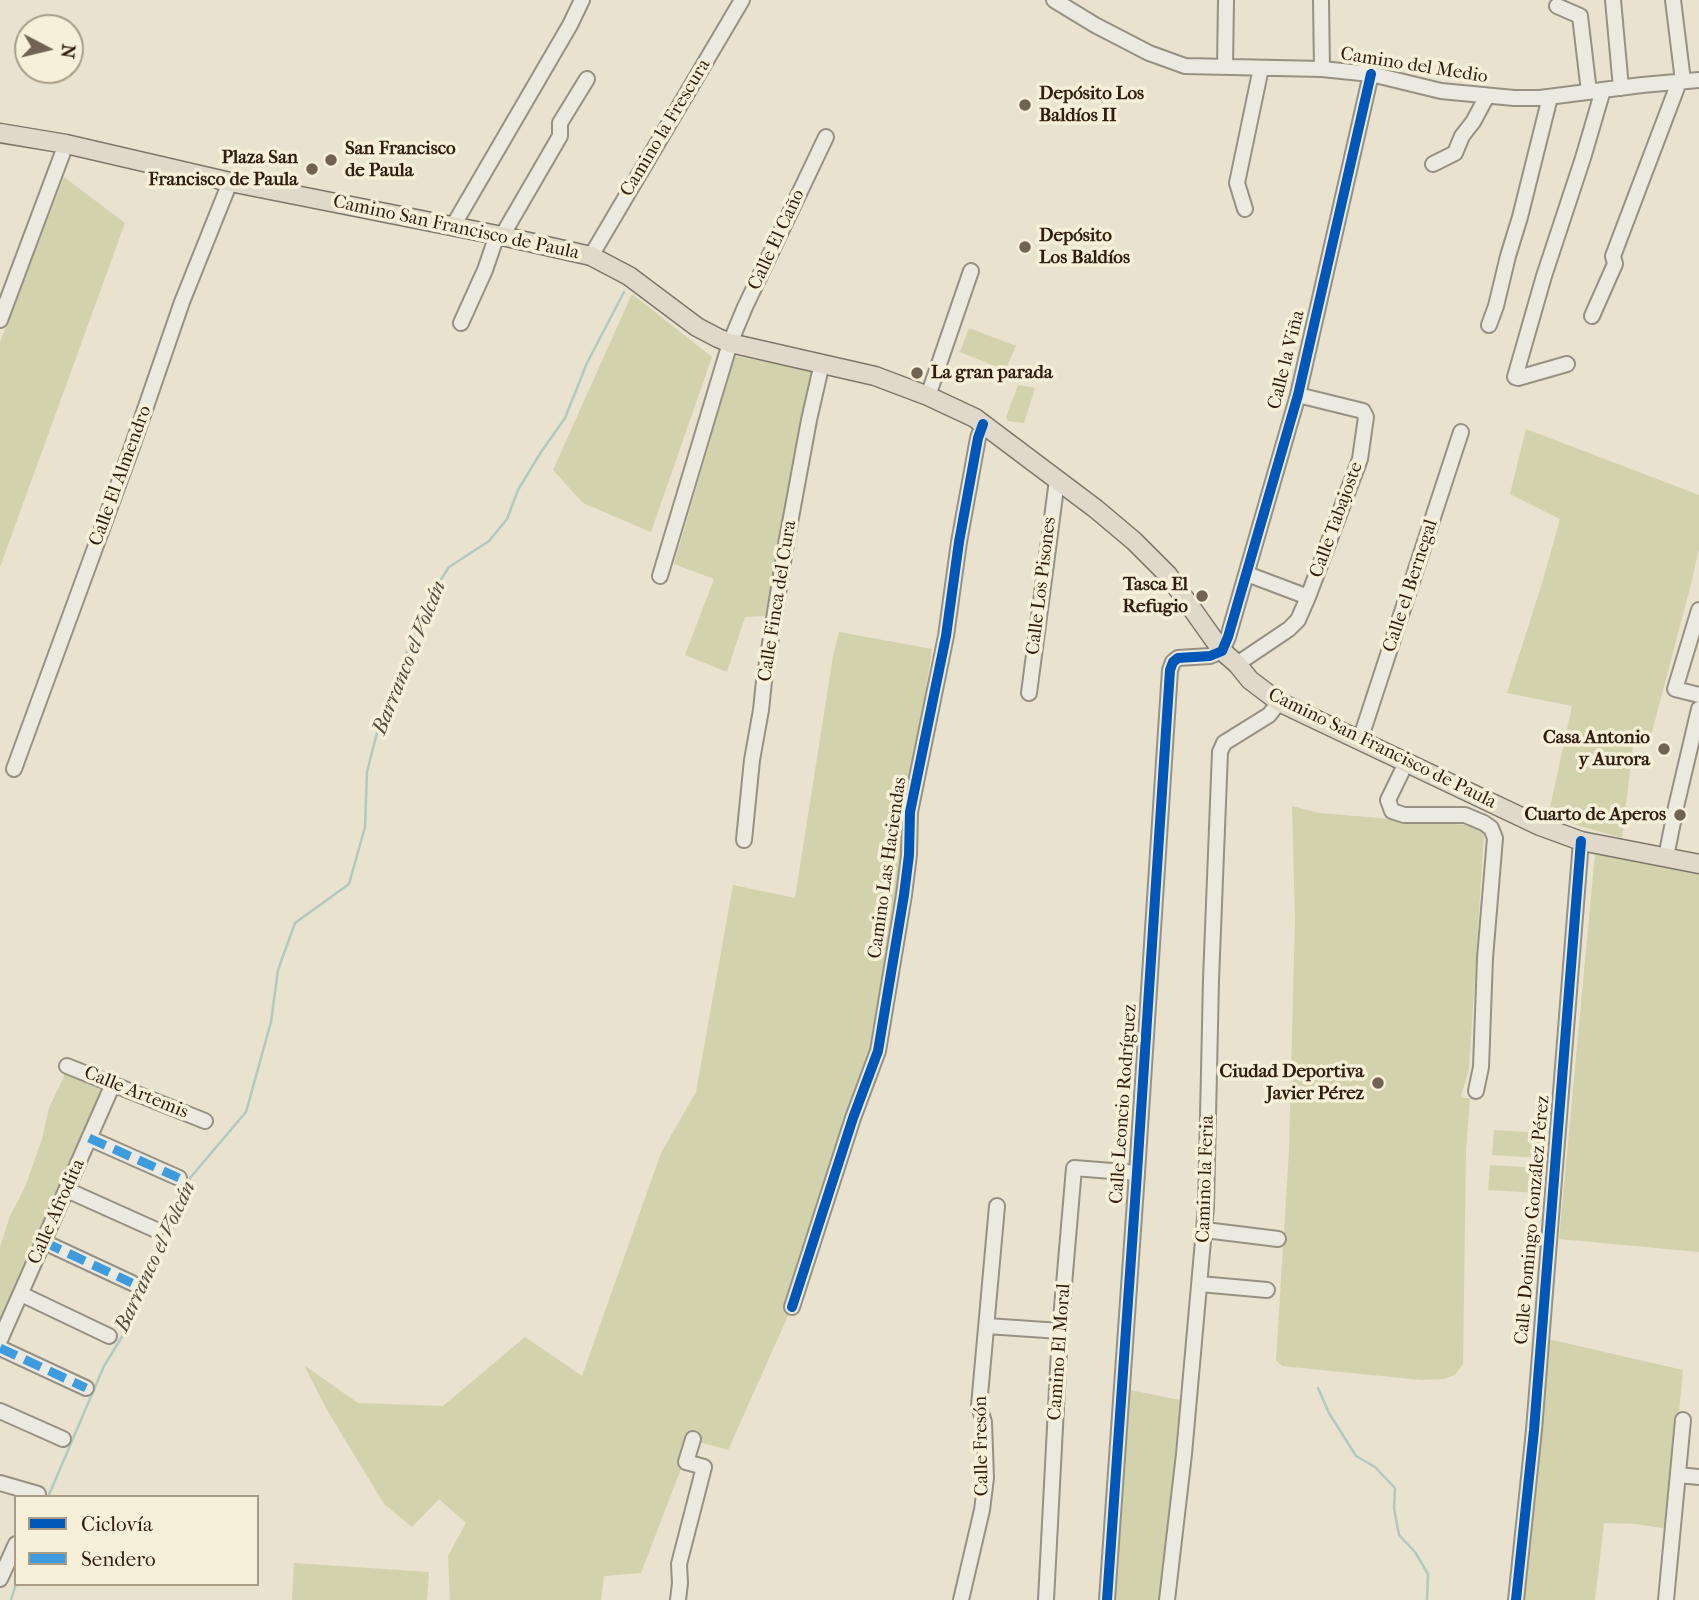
<!DOCTYPE html>
<html>
<head>
<meta charset="utf-8">
<style>
  body { margin:0 }
  #map { position:relative; width:1699px; height:1600px; overflow:hidden; background:#e8e2ce; font-family:"IM FELL French Canon",serif }
  canvas { display:block }
  .legend { position:absolute; left:14px; top:1495px; width:245px; height:91px; box-sizing:border-box; background:#f7f0d9; border:2px solid #a89c87; margin:0; padding:9px 12px; list-style:none; font-size:21px; color:#311e0d }
  .legend li { display:flex; align-items:center; gap:14px; height:35px }
  .legend b { width:35px; border:2px solid #a89c87 }
  .north { position:absolute; left:14px; top:14px; width:70px; height:70px; box-sizing:border-box; background:#f7f0d9; border:2px solid #a89c87; border-radius:50%; rotate:97deg; font-size:19px; font-weight:700; line-height:28px; text-align:center; color:#311e0d }
  .north::after { content:''; display:block; margin:auto; width:24px; height:32px; background:#716351; clip-path:polygon(50% 0,100% 100%,50% 72%,0 100%) }
</style>
</head>
<body>
<div id="map">
<canvas width="1699" height="1600"></canvas>
<ul class="legend">
<li><b style="height:9px;background:#0057b8"></b>Ciclovía</li>
<li><b style="height:9px;background:#3e9bde"></b>Sendero</li>
</ul>
<div class="north">N</div>
</div>
<script>
const ctx = document.querySelector('canvas').getContext('2d');
ctx.lineJoin = 'round';
function fillPath(path, color) {
  ctx.fillStyle = color;
  ctx.fill(path, 'evenodd');
}
function toPath(rows) {
  const path = new Path2D();
  for (const r of rows) {
    path.moveTo(r[0], r[1]);
    for (let i = 2; i < r.length; i += 2) path.lineTo(r[i], r[i + 1]);
  }
  return path;
}
function strokePath(path, color, width, dash) {
  ctx.strokeStyle = color;
  ctx.lineWidth = width;
  ctx.lineCap = dash ? 'butt' : 'round';
  ctx.setLineDash(dash || []);
  ctx.stroke(path);
}
function write(font, color, halo, rows, align = 'center') {
  ctx.font = font + ' "IM FELL French Canon",serif';
  ctx.lineWidth = 7;
  ctx.setLineDash([]);
  ctx.textBaseline = 'middle';
  ctx.strokeStyle = halo;
  ctx.fillStyle = color;
  for (const [text, x, y, turn = 0] of rows) {
    ctx.save();
    ctx.translate(x, y);
    ctx.rotate((+turn || 0) * Math.PI / 180);
    ctx.textAlign = isNaN(turn) ? turn : align;
    if (halo) ctx.strokeText(text, 0, 0);
    ctx.fillText(text, 0, 0);
    ctx.restore();
  }
}
const green = toPath([
  [64,177,125,223,0,567,0,342],
  [632,294,712,357,651,532,583,503,553,470],
  [969,328,1016,346,1005,370,960,352],
  [735,356,812,371,765,616,745,617,727,672,685,655,714,579,674,564],
  [1018,385,1035,388,1024,423,1008,421,1006,417],
  [1526,429,1699,495,1699,548,1691,584,1651,736,1639,733,1633,745,1622,838,1548,817,1572,706,1507,693,1543,580,1560,519,1510,494],
  [839,632,932,649,873,1048,792,1307,728,1450,692,1440,641,1573,604,1576,601,1600,450,1600,448,1556,466,1523,439,1499,412,1527,384,1504,327,1410,304,1365,358,1403,443,1406,525,1337,582,1376,661,1153,696,1092,733,885,795,898,833,656],
  [1292,806,1319,813,1477,826,1484,834,1469,1069,1461,1096,1464,1098,1470,1098,1466,1151,1463,1364,1455,1375,1444,1379,1422,1380,1282,1366,1276,1360,1289,1151,1295,918],
  [1595,854,1699,872,1699,1252,1559,1239],
  [65,1074,101,1088,104,1093,0,1326,0,1247,10,1216,25,1187,42,1139,49,1108],
  [1494,1130,1542,1133,1541,1158,1492,1155],
  [1490,1165,1539,1168,1537,1193,1488,1190],
  [1548,1339,1683,1370,1668,1529,1636,1524,1604,1523,1595,1600,1524,1600],
  [1130,1390,1180,1400,1162,1600,1114,1600],
  [294,1563,429,1572,427,1600,292,1600]
]);
const stream = toPath([
  [1318,1388,1329,1413,1356,1456,1375,1467,1395,1488,1394,1508,1399,1535,1415,1552,1428,1574,1427,1600],
  [48,1497,104,1366,125,1332,149,1282,172,1229,190,1178,246,1112,271,1022,278,970,295,923,349,884,365,827,367,772,381,717,417,627,435,589,449,567,489,541,507,519,518,490,541,452,565,418,587,363,624,292],
  [11,1600,16,1584]
]);
const minor = toPath([
  [1054,0,1095,25,1149,53,1185,66,1322,69,1371,74,1441,91,1514,98,1540,98,1642,85,1699,80],
  [1321,0,1322,69],
  [1613,0,1621,88],
  [1673,0,1683,81],
  [1557,6,1580,16,1589,92],
  [1225,67,1226,0],
  [1433,164,1455,153,1462,136,1473,122,1487,96],
  [1245,209,1237,183,1261,68],
  [453,226,570,25,582,0],
  [502,236,560,136,560,123,587,79],
  [591,256,742,0],
  [1592,316,1615,264,1613,256,1679,82],
  [0,320,66,144],
  [461,323,485,270,497,235],
  [1489,325,1496,306,1508,256,1520,217,1550,97],
  [1567,364,1518,378,1515,377,1544,276,1583,158,1603,90],
  [928,396,971,271],
  [1247,574,1308,597],
  [660,576,730,343,745,307,826,137],
  [1699,610,1675,689,1699,695],
  [1237,664,1289,629,1298,620,1308,597,1360,459,1366,417,1363,411,1298,395],
  [1029,693,1057,480],
  [1360,740,1461,432],
  [1406,763,1388,800,1392,811,1404,815,1465,815,1484,823,1491,828,1495,838,1485,958,1481,1067,1476,1091],
  [14,769,132,447,182,302,230,182],
  [744,840,752,760,761,710,764,681,785,550,809,420,822,363],
  [1666,857,1676,807,1699,709],
  [67,1066,205,1121],
  [89,1138,179,1178],
  [67,1190,156,1230],
  [1205,1230,1278,1239],
  [44,1242,132,1283],
  [1200,1284,1267,1290],
  [21,1294,109,1336],
  [792,1307,853,1118,878,1051,904,895,909,855,910,812,946,636,959,542,978,438,983,424],
  [987,1326,1060,1331],
  [0,1340,113,1084],
  [0,1348,86,1388],
  [0,1411,63,1439],
  [1678,1475,1699,1477],
  [0,1483,38,1494,37,1497],
  [0,1579,16,1544],
  [678,1600,680,1583,679,1564,704,1467,686,1462,693,1439],
  [961,1600,982,1510,986,1478,984,1422,979,1406,997,1206],
  [1046,1600,1060,1331,1074,1168,1137,1173],
  [1107,1600,1137,1173,1170,670,1173,662,1178,658,1210,656,1222,651,1228,637,1298,395,1371,74],
  [1167,1600,1184,1454,1206,1207,1211,980,1220,752,1224,743,1269,715,1279,702],
  [1516,1600,1534,1430,1581,841],
  [1666,1600,1683,1420]
]);
const major = toPath([
  [0,133,66,144,230,182,502,236,591,256,629,276,697,327,718,338,730,343,875,376,928,396,975,418,1096,509,1134,541,1168,575,1222,651,1237,664,1250,680,1279,702,1540,826,1581,841,1699,864]
]);
const quiet = toPath([
  [89,1138,179,1178],
  [44,1242,132,1283],
  [0,1348,86,1388]
]);
const cycleway = toPath([
  [792,1307,853,1118,878,1051,904,895,909,855,910,812,946,636,959,542,978,438,983,424],
  [1107,1600,1137,1173,1170,670,1173,662,1178,658,1210,656,1222,651,1228,637,1298,395,1371,74],
  [1516,1600,1534,1430,1581,841]
]);
const markers = [
  [1025,105,7,"#716351"],
  [331,160,7,"#716351"],
  [312,169,7,"#716351"],
  [1025,247,7,"#716351"],
  [917,373,7,"#716351"],
  [1202,596,7,"#716351"],
  [1664,749,7,"#716351"],
  [1680,815,7,"#716351"],
  [1378,1083,7,"#716351"]
];
const streetNames = [
  ["Camino del Medio",1414,66,9],
  ["Camino la Frescura",666,128,-59],
  ["Camino San Francisco de Paula",456,228,12],
  ["Calle El Caño",777,240,-65],
  ["Calle la Viña",1287,360,-76],
  ["Calle El Almendro",121,476,-70],
  ["Calle Tabajoste",1337,520,-70],
  ["Calle Los Pisones",1042,586,-83],
  ["Calle el Bernegal",1411,586,-72],
  ["Calle Finca del Cura",778,601,-81],
  ["Camino San Francisco de Paula",1382,749,26],
  ["Camino Las Haciendas",888,868,-82],
  ["Calle Artemis",136,1093,22],
  ["Calle Leoncio Rodríguez",1124,1104,-86],
  ["Camino la Feria",1206,1179,-88],
  ["Calle Afrodita",57,1212,-66],
  ["Calle Domingo González Pérez",1533,1220,-85],
  ["Camino El Moral",1060,1352,-86],
  ["Calle Fresón",982,1446,-91]
];
const poiNames = [
  ["Depósito Los",1039,94,"left"],
  ["Baldíos II",1039,116,"left"],
  ["San Francisco",345,149,"left"],
  ["de Paula",345,171,"left"],
  ["Plaza San",298,158],
  ["Francisco de Paula",298,180],
  ["Depósito",1039,236,"left"],
  ["Los Baldíos",1039,258,"left"],
  ["La gran parada",931,373,"left"],
  ["Tasca El",1188,585],
  ["Refugio",1188,607],
  ["Casa Antonio",1650,738],
  ["y Aurora",1650,760],
  ["Cuarto de Aperos",1666,815],
  ["Ciudad Deportiva",1364,1072],
  ["Javier Pérez",1364,1094]
];
const waterNames = [
  ["Barranco el Volcán",410,658,-68],
  ["Barranco el Volcán",156,1257,-65]
];
fillPath(green, '#d2d2ac');
strokePath(stream, '#b2cabd', 2.5);
strokePath(minor, '#979184', 18);
strokePath(major, '#7d776a', 21);
strokePath(minor, '#eceae0', 14);
strokePath(major, '#e0d9ca', 18);
strokePath(quiet, '#3e9bde', 9, [18, 9]);
strokePath(cycleway, '#0057b8', 10);
for (const [x, y, r, color] of markers) {
  const dot = new Path2D();
  dot.arc(x, y, r, 0, 2 * Math.PI);
  ctx.fillStyle = color;
  ctx.fill(dot);
  strokePath(dot, '#f7f0d9', 2.5);
}
write('19px', '#311e0d', '#f7f0d9', streetNames);
write('bold 19px', '#311e0d', '#f7f0d9', poiNames, 'right');
write('italic 21px', '#514f40', '#f7f0d9', waterNames);
</script>
</body>
</html>
